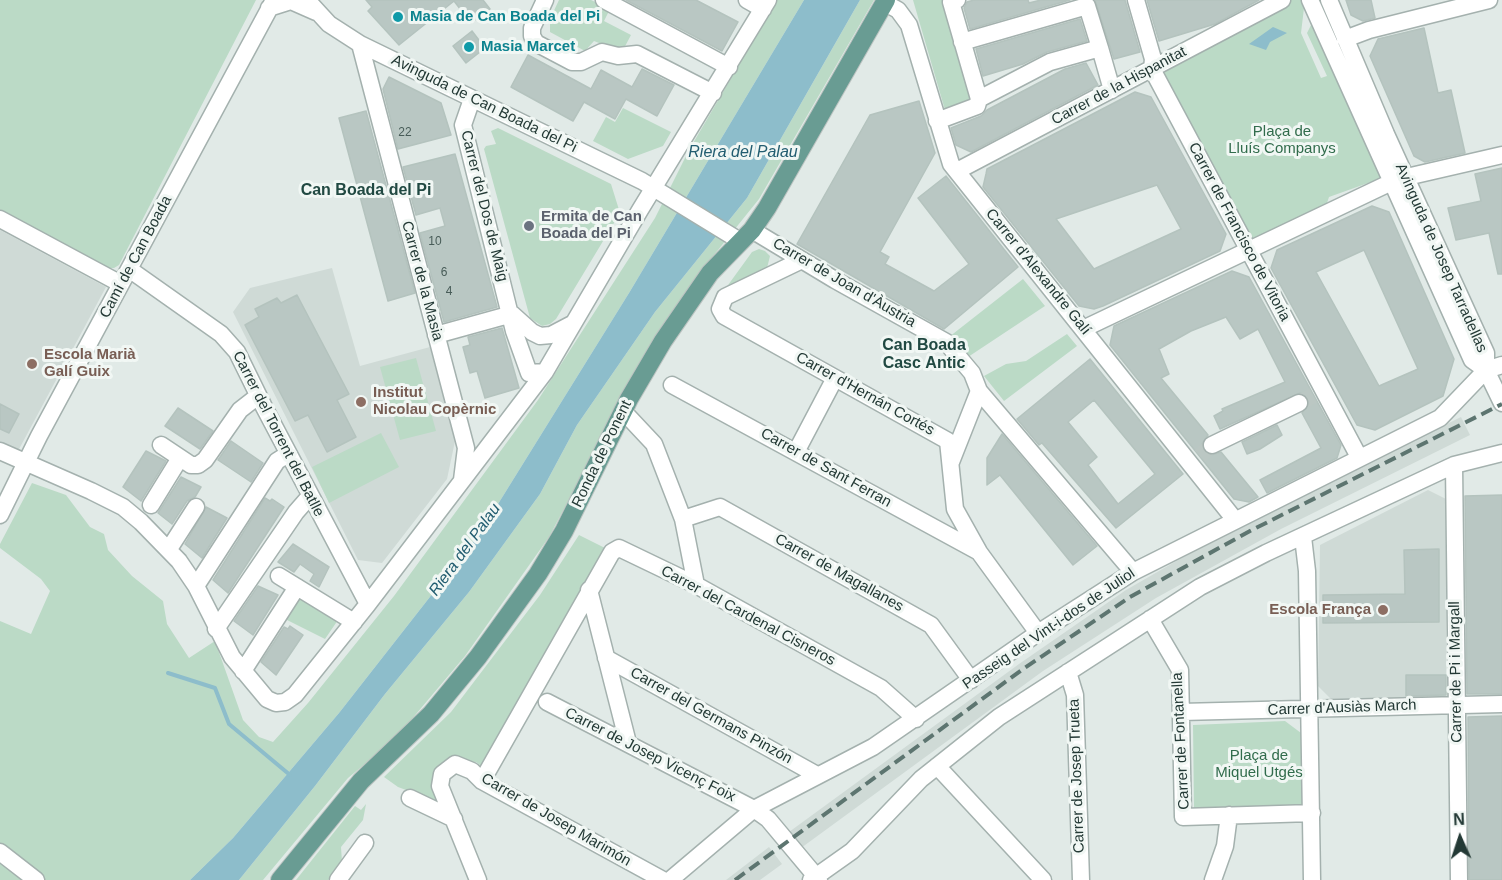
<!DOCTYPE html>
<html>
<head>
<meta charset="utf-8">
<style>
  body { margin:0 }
  #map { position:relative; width:1502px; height:880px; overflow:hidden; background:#e1eae7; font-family:Arial,sans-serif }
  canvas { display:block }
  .north { position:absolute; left:1430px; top:808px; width:60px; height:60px; -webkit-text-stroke:4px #f1f7f4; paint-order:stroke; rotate:357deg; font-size:16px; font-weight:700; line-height:24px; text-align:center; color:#233935 }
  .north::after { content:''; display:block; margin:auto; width:21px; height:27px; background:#233935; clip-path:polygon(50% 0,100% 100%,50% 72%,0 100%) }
</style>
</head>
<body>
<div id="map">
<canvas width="1502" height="880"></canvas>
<div class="north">N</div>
</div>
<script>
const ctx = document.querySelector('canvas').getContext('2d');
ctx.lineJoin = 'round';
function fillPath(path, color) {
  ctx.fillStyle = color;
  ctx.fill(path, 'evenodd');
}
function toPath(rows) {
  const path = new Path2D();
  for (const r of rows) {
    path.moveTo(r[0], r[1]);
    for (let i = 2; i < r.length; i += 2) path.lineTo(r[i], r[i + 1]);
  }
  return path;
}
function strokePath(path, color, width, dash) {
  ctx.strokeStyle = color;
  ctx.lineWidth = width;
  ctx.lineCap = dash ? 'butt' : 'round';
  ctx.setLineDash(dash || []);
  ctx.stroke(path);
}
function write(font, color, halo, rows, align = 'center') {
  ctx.font = font + ' Arial,sans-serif';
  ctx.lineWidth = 6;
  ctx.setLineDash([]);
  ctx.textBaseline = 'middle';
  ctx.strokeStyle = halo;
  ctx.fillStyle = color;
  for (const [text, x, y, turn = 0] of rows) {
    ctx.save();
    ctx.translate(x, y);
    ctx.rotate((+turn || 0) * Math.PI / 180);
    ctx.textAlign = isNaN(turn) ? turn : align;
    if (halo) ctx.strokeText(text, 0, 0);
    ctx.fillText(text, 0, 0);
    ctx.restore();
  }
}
const built = toPath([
  [0,230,106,287,18,451,0,442],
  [332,268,360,366,430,347,455,441,447,479,382,563,358,560,233,312,250,288],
  [1461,417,1470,435,1281,529,1156,598,1043,671,801,848,789,832,1019,664,1126,590,1213,540],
  [1428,490,1446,499,1446,696,1333,701,1318,686,1320,545],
  [769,847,782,864,760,880,726,880]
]);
const green = toPath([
  [0,0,256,0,119,265,114,268,108,268,0,210],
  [559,0,591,0,610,9,604,21,631,35,622,52,594,41,585,51,550,32,550,19],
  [777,0,804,0,629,293,480,533,339,713,233,838,190,880,0,880,0,621,31,634,50,591,41,579,0,548,0,544,32,483,66,495,90,527,104,534,108,550,132,576,163,601,167,624,189,658,215,641,243,720,259,737,273,742,308,703,394,596,538,400,655,218,689,150],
  [860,0,874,0,759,199,714,255,635,375,549,537,465,656,395,739,348,778,263,880,239,880,315,786,385,694,469,592,540,494,577,425,655,312,747,198],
  [913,0,945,0,973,101,945,110],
  [1289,0,1301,0,1304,8,1301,33,1321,78,1327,76,1307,33,1312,23,1382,178,1329,197,1326,206,1251,242,1160,71],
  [623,108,671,132,663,146,628,159,593,141,606,117,615,122],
  [498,128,611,184,620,213,556,319,550,324,542,326,530,318,484,149,486,146,496,144,491,131],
  [759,249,765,251,770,256,767,268,723,292,752,252],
  [1023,279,1045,306,968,357,949,337],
  [1067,334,1077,346,1004,401,984,376,1006,364,1026,361],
  [416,358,436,431,400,440,380,367],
  [381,433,399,467,329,503,312,467],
  [579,535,607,549,485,769,476,762,451,760,441,803,398,787,384,777,451,712,540,595],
  [299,595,338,620,325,639,285,619],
  [1285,721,1301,733,1304,805,1194,809,1193,725],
  [366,804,363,820,341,847,342,862,328,880,296,880,355,806,361,810]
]);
const water = toPath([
  [804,0,860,0,747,198,655,312,577,425,540,494,469,592,385,694,315,786,239,880,190,880,233,838,339,713,480,533,629,293],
  [1273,27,1287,33,1270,42,1266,50,1249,44]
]);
const stream = toPath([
  [168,673,215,688,229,724,290,775]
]);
const building = toPath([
  [366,0,483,0,490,9,471,23,454,1,399,45,368,11,372,7,366,0],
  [626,0,696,0,738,22,722,51,626,0],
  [974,0,1028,0,1029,3,1041,0,1070,0,970,29,964,8,967,2,974,0],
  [1095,0,1125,0,1140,52,1114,59,1095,0],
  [1147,0,1259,0,1215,24,1159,41,1147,0],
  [1346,0,1371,0,1375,18,1363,21,1351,15,1346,0],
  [1080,19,1087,41,1047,52,1023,64,983,76,976,49,1080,19],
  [1424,28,1438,93,1451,90,1465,153,1425,162,1414,156,1370,56,1378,39,1424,28],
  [472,31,485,48,466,63,453,46,472,31],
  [528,55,591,89,601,70,632,87,642,69,674,85,657,116,626,99,615,119,584,102,573,121,511,87,528,55],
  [1086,63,1098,85,971,152,956,145,951,128,981,116,987,110,1065,69,1086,63],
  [389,77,441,103,451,135,398,149,383,89,389,77],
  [1135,92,1151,97,1226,234,1220,251,1103,306,1094,309,1079,306,983,187,986,174,987,169,1135,92],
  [1157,185,1181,229,1094,269,1056,219,1157,185],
  [919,101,935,153,880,252,889,257,885,264,934,291,969,264,918,198,946,176,1018,267,944,329,797,244,870,115,919,101],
  [366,111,415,293,388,301,339,118,366,111],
  [455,154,497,307,444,322,420,233,445,226,440,208,416,215,403,167,455,154],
  [1502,168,1502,274,1498,274,1489,233,1456,240,1448,208,1481,201,1475,174,1502,168],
  [1372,206,1389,212,1454,359,1443,396,1375,430,1357,425,1271,268,1277,250,1372,206],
  [1364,250,1418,369,1379,386,1316,272,1364,250],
  [1232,271,1249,277,1341,445,1337,458,1267,493,1260,480,1321,448,1302,413,1309,403,1305,395,1300,393,1220,429,1214,416,1223,411,1222,409,1285,382,1258,329,1240,339,1226,317,1191,331,1159,349,1169,374,1161,378,1208,435,1202,444,1203,450,1211,455,1221,452,1258,497,1249,502,1234,499,1110,345,1114,326,1232,271],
  [297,295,349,394,337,400,356,437,327,452,308,415,295,421,245,325,259,317,255,309,277,298,281,303,297,295],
  [502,328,519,388,485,398,477,371,470,373,463,347,470,345,468,337,502,328],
  [1090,359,1183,474,1116,528,1042,443,1039,445,1017,419,1090,359],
  [1094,400,1155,474,1118,504,1088,465,1097,457,1068,422,1094,400],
  [0,404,19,414,9,433,0,429,0,404],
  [178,408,213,431,200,449,165,426,178,408],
  [1277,425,1282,435,1260,449,1247,454,1242,442,1277,425],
  [1002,434,1097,546,1073,565,1000,475,987,485,987,458,1002,434],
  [231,441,263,463,251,482,218,460,231,441],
  [146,451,166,461,141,501,123,487,146,451],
  [181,477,201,487,195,497,187,501,172,524,158,513,181,477],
  [1502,495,1502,694,1467,694,1465,496,1502,495],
  [265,498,270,501,272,499,284,507,228,593,213,580,265,498],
  [206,507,227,518,202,558,185,544,206,507],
  [293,544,329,567,319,587,310,581,314,574,300,564,294,572,278,562,293,544],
  [1439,549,1439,622,1323,623,1323,595,1405,594,1404,550,1439,549],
  [258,586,278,595,253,635,234,621,258,586],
  [290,626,303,635,276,675,261,662,284,627,288,629,290,626],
  [1406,675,1446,675,1446,695,1406,696,1406,675],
  [1502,716,1502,880,1469,880,1468,717,1502,716]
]);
const minorTunnel = toPath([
  [1299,403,1314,395],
  [1200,456,1212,445]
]);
const minor = toPath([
  [307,0,329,24,360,44,642,181,740,241],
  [545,0,532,28,532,36,536,43,572,62,581,62,602,52,618,56,637,54,713,93],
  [604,0,729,67],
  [747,0,763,9],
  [957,0,951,2,979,99],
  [1136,0,1153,59,1152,69,1359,457],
  [1310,0,1472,360,1486,370],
  [1329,0,1386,134,1486,353,1486,370,1502,403],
  [885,3,898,10,909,25,951,164,1235,520],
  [269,8,291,1,316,12],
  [1345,39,1369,30,1489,0],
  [962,42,1087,6,1100,48],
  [360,44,466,448,462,480],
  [472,99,463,125,514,331,529,373,545,372],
  [937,121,977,106,979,99,1050,62,1100,48,1112,90],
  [957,171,1282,0],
  [0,219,121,284],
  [752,230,835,280,946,342,972,373,979,391,1133,572],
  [802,260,725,297,720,309,724,316,948,441,955,509,979,552,1038,633],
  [129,269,221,334,237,352,264,407,368,604],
  [512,314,532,332,540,336,551,335,572,324],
  [1083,329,1398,179,1502,155],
  [436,335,512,314],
  [672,385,979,552],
  [623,411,654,444,683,519,696,585],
  [161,445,191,465,198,465,205,460,240,410,258,396],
  [1212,445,1299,403],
  [0,451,91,491,123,507,141,522,179,561,196,586,232,657,267,699,276,703,285,702,295,695,368,604,545,372,640,210,768,0],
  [796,452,835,378],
  [951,462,979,391],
  [1454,465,1459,880],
  [151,505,180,458],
  [0,515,39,436,274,0],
  [683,519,720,507,931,625,971,680],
  [1303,537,1307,571,1312,880],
  [169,549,196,507],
  [279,576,354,622],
  [196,586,277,461,288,454],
  [589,590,628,743],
  [1150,619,1180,670,1183,817,1312,813],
  [216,629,296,512,310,496],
  [606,658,817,775],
  [243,671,297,587],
  [1068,672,1075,695,1081,880],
  [547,702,754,809,768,819,819,880],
  [1181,712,1502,704],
  [937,766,1043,880],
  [482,781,612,552,619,548,696,585,881,688,916,719],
  [410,798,454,819],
  [0,852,36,880],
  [338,880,365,843],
  [478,880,440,786,442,774,455,764,472,771,482,781,663,880],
  [670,880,754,809,873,747,1038,633,1133,572,1440,418,1486,370,1502,365],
  [811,880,852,851,921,779,999,717,1200,587,1266,553,1454,465,1502,453],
  [1213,880,1225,846,1229,815]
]);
const major = toPath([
  [280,880,361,781,431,714,478,657,538,574,564,531,629,399,663,341,710,273,752,230,767,208,886,0]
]);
const rail = toPath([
  [735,880,1023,669,1130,597,1250,531,1502,404]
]);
const markers = [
  [398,17,6,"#0f9aa8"],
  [469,47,6,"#0f9aa8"],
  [529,226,6,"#6b7280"],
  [32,364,6,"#8d6e63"],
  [361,402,6,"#8d6e63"],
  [1383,610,6,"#8d6e63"]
];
const numberNames = [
  ["22",405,133],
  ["10",435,242],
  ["6",444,273],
  ["4",449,292]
];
const cultureNames = [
  ["Masia de Can Boada del Pi",410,17],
  ["Masia Marcet",481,47]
];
const streetNames = [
  ["Carrer de la Hispanitat",1119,86,-28],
  ["Avinguda de Can Boada del Pi",484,104,26],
  ["Carrer del Dos de Maig",484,206,76],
  ["Carrer de Francisco de Vitoria",1239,232,62],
  ["Camí de Can Boada",136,257,-62],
  ["Avinguda de Josep Tarradellas",1441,258,66],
  ["Carrer d'Alexandre Galí",1038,272,51],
  ["Carrer de la Masia",422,281,75],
  ["Carrer de Joan d'Àustria",844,283,30],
  ["Carrer d'Hernán Cortés",865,394,29],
  ["Carrer del Torrent del Batlle",278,434,63],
  ["Ronda de Ponent",602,454,-64],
  ["Carrer de Sant Ferran",826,468,29],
  ["Carrer de Magallanes",839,573,29],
  ["Carrer del Cardenal Cisneros",748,616,28],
  ["Passeig del Vint-i-dos de Juliol",1049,629,-34],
  ["Carrer de Pi i Margall",1456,672,-91],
  ["Carrer d'Ausiàs March",1342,708,-2],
  ["Carrer del Germans Pinzón",711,716,29],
  ["Carrer de Fontanella",1181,741,-93],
  ["Carrer de Josep Vicenç Foix",650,755,27],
  ["Carrer de Josep Trueta",1077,776,-92],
  ["Carrer de Josep Marimón",556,820,30]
];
const parkNames = [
  ["Plaça de",1282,132],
  ["Lluís Companys",1282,149],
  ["Plaça de",1259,756],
  ["Miquel Utgés",1259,773]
];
const worshipNames = [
  ["Ermita de Can",541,217],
  ["Boada del Pi",541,234]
];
const educationNames = [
  ["Escola Marià",44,355],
  ["Galí Guix",44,372],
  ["Institut",373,393],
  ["Nicolau Copèrnic",373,410],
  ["Escola França",1371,610,"right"]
];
const waterNames = [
  ["Riera del Palau",743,153],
  ["Riera del Palau",465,550,-54]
];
const neighbourhoodNames = [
  ["Can Boada del Pi",366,191],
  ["Can Boada",924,346],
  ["Casc Antic",924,364]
];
fillPath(built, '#cfdad6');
fillPath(green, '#bbdac6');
fillPath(water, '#8dbdcb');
strokePath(stream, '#8dbdcb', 4);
fillPath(building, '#b9c7c3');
strokePath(building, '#b4c3be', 1.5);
strokePath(minorTunnel, '#bbc7c3', 16, [16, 8]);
strokePath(minor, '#a4b1ae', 19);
strokePath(major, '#bdc4c2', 20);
strokePath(minor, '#fff', 16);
strokePath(major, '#699c93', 18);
strokePath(rail, '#5d7570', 4, [12, 6]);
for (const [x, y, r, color] of markers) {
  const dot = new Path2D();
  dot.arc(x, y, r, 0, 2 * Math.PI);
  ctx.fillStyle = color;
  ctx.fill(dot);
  strokePath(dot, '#f1f7f4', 2);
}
write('12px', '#485c58', null, numberNames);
write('bold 15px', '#0d838f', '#f1f7f4', cultureNames, 'left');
write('15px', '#233935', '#f1f7f4', streetNames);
write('15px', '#316c4c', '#f1f7f4', parkNames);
write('bold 15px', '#5b616d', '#f1f7f4', worshipNames, 'left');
write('bold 15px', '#785e54', '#f1f7f4', educationNames, 'left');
write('italic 16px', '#225d70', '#f1f7f4', waterNames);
write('bold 16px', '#214942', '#f1f7f4', neighbourhoodNames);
</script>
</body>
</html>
